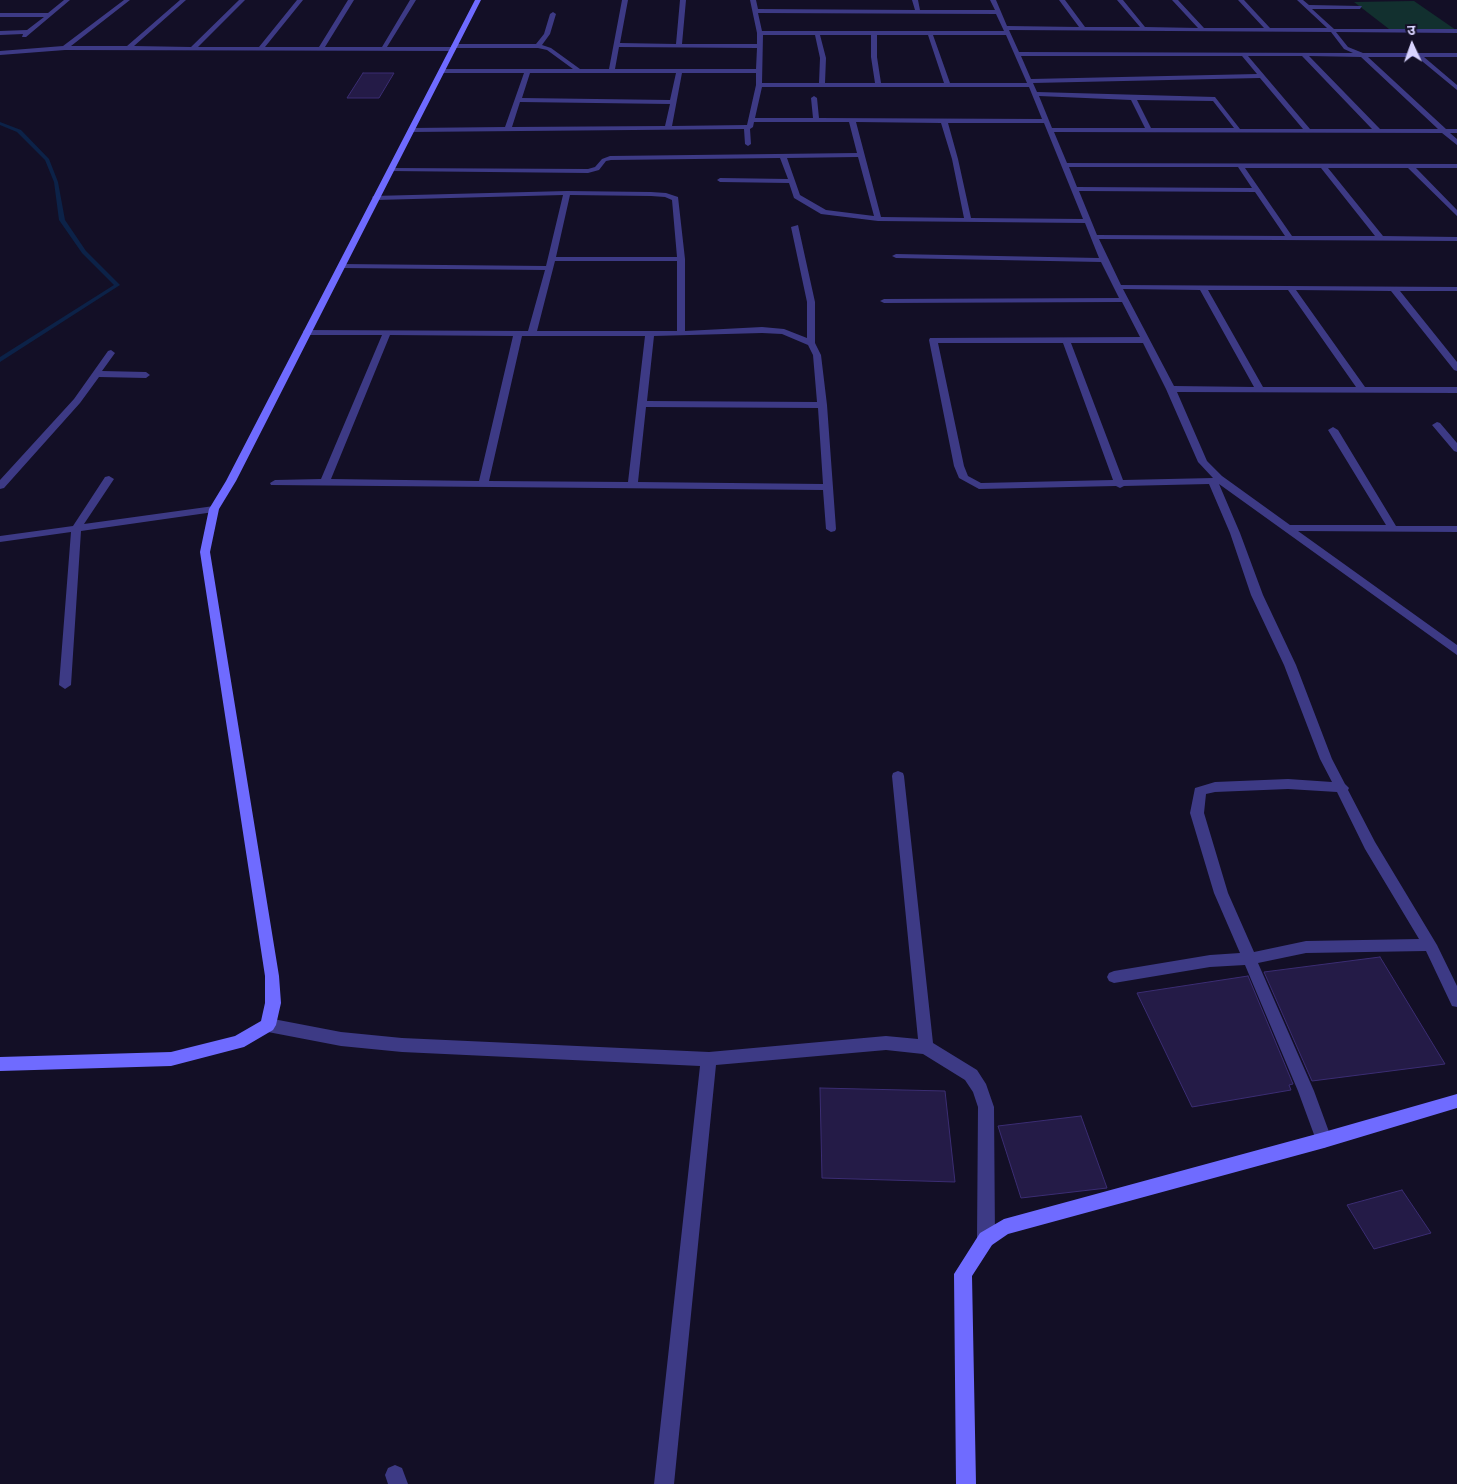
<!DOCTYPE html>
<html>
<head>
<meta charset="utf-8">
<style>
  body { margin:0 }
  #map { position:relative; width:1457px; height:1484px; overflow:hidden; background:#130f26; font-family:Arial,"Noto Sans Devanagari",sans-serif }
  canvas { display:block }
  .north { position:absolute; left:1387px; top:20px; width:50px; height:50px; -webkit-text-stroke:4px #130f26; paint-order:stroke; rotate:357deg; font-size:14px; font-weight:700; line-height:20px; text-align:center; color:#d9d4ff }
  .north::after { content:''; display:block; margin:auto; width:18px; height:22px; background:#d9d4ff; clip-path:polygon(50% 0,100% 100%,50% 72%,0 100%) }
</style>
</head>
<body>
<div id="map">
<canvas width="1457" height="1484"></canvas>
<div class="north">उ</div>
</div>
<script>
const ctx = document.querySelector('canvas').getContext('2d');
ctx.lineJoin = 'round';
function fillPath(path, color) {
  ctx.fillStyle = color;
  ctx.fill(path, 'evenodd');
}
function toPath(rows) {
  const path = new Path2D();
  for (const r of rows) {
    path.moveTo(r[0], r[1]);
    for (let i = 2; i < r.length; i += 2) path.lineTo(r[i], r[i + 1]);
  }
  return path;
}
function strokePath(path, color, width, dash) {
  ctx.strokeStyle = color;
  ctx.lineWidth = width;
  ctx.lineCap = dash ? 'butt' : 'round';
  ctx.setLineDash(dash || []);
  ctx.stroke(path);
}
const green = toPath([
  [1414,1,1456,30,1389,29,1354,2]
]);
const stream = toPath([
  [0,122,21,130,49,159,58,182,65,220,86,251,120,285,0,362,0,357,114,285,82,253,59,220,54,182,45,160,17,132,0,125,0,122]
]);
const building = toPath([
  [363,73,394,73,379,98,347,98,363,73],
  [1380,957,1445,1064,1312,1081,1264,972,1380,957],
  [1248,976,1293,1084,1289,1085,1291,1090,1192,1107,1137,993,1248,976],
  [820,1088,945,1091,955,1182,822,1178,820,1088],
  [1081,1116,1107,1188,1021,1198,998,1126,1081,1116],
  [1402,1190,1431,1233,1374,1249,1347,1205,1402,1190]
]);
const street = toPath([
  [64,0,70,0,26,37,22,37,23,34,0,35,0,31,27,30,44,17,0,17,0,13,48,13,64,0],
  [124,0,130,0,71,46,127,46,180,0,186,0,134,46,191,47,239,0,245,0,198,47,259,47,297,0,303,0,265,47,319,47,348,0,354,0,325,47,382,47,410,0,416,0,387,47,452,47,451,46,454,44,536,44,544,34,550,14,553,12,556,14,550,34,542,45,551,48,580,69,609,69,622,0,628,0,620,43,676,44,680,0,686,0,682,44,757,44,757,33,750,0,756,0,758,9,915,10,912,0,918,0,920,10,995,10,990,0,996,0,1007,26,1079,27,1059,0,1065,0,1085,27,1140,27,1117,0,1123,0,1145,27,1198,28,1172,0,1178,0,1204,28,1264,28,1238,0,1244,0,1270,28,1327,28,1297,0,1303,0,1309,5,1362,6,1360,9,1312,9,1334,29,1457,29,1457,33,1336,32,1348,47,1363,53,1457,53,1457,57,1424,57,1457,85,1457,90,1417,57,1368,57,1446,129,1457,129,1457,133,1450,133,1457,139,1457,145,1442,133,1054,132,1067,163,1457,164,1457,168,1416,168,1457,210,1457,216,1408,168,1328,168,1383,236,1457,237,1457,241,1099,239,1121,285,1457,287,1457,291,1400,291,1457,362,1457,371,1454,370,1391,291,1296,290,1365,387,1457,387,1457,393,1177,392,1207,461,1222,476,1290,525,1386,525,1328,430,1333,427,1338,430,1396,526,1457,526,1457,532,1298,531,1457,645,1457,655,1219,484,1240,533,1263,595,1296,665,1332,759,1345,784,1349,788,1348,790,1375,842,1437,945,1457,986,1457,1007,1452,1006,1426,951,1306,953,1258,963,1314,1091,1332,1140,1330,1145,1324,1148,1318,1145,1316,1140,1298,1091,1245,965,1210,967,1114,983,1109,981,1107,977,1109,973,1114,971,1210,955,1240,953,1214,893,1190,813,1195,788,1215,782,1288,779,1332,782,1320,759,1284,665,1251,595,1230,533,1209,484,1124,486,1120,488,1116,486,979,489,959,478,954,466,929,340,930,338,1140,337,1122,302,884,303,880,301,884,299,1119,298,1101,262,896,258,892,256,896,254,1099,258,1085,223,878,221,821,214,794,198,789,183,720,182,717,180,720,178,788,179,780,158,611,160,606,161,599,170,588,173,389,171,389,169,391,168,588,169,595,167,602,159,610,156,857,153,849,122,754,122,753,127,750,129,751,144,748,146,745,144,744,129,411,132,408,130,411,128,505,127,524,73,442,73,439,71,442,69,573,69,547,50,538,48,455,48,456,49,453,51,65,50,0,55,0,51,63,46,124,0],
  [758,13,996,14,1004,31,762,31,758,13],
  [1009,30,1331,32,1344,49,1353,53,1019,52,1009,30],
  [763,35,815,35,820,58,819,83,762,83,763,35],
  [820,35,871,35,871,57,875,83,825,83,826,58,820,35],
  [877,35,928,35,944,83,881,83,877,57,877,35],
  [933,35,1006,35,1027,83,950,83,933,35],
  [619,47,757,48,756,69,615,69,619,47],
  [1021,56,1242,56,1257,74,1031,79,1021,56],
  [1248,56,1302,56,1372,129,1310,129,1248,56],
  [1309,56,1361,57,1438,129,1380,129,1309,56],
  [530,73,676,73,670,100,522,98,530,73],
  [682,73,756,73,756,85,747,125,672,126,682,73],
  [1260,78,1303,129,1240,129,1215,97,1037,92,1033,83,1260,78],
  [762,87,1029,87,1042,119,819,118,817,98,814,96,811,98,813,118,755,118,762,87],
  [1039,96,1131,100,1145,128,1052,128,1039,96],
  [1137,100,1213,101,1234,128,1151,128,1137,100],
  [520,102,670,104,665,126,512,127,520,102],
  [856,122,941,123,952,159,964,218,881,217,856,122],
  [948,123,1044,123,1083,219,971,218,958,159,948,123],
  [858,157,874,216,826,210,800,195,787,158,858,157],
  [1069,167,1238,167,1252,188,1077,187,1069,167],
  [1245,168,1321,168,1375,236,1292,236,1245,168],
  [1079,191,1255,192,1285,236,1097,235,1079,191],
  [1123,289,1200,290,1254,387,1174,386,1123,289],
  [1208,290,1288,290,1356,387,1263,387,1208,290],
  [938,343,1063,343,1113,480,981,483,968,476,964,466,938,343],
  [1071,343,1143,343,1166,389,1198,462,1213,478,1123,480,1071,343],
  [1288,789,1337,792,1365,849,1419,939,1306,941,1254,952,1228,893,1204,813,1206,794,1215,792,1288,789],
  [567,191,651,192,666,193,678,197,685,259,685,331,762,327,784,329,807,338,807,302,791,227,798,225,815,302,815,343,821,355,827,405,836,529,835,531,831,532,826,529,823,490,271,485,270,483,275,480,321,479,382,335,307,335,303,332,304,330,528,331,545,270,342,268,338,266,342,264,546,266,563,195,376,200,372,198,373,196,567,191],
  [570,195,651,196,665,197,672,200,677,257,556,257,570,195],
  [555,261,677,261,677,331,537,331,555,261],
  [762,333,782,334,808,345,813,355,817,402,647,401,654,336,762,333],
  [390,335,513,336,479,481,331,479,390,335],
  [522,336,645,336,628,482,489,481,522,336],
  [646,407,818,408,823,484,638,482,646,407],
  [111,350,115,353,102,371,146,372,150,375,146,378,99,377,80,403,4,488,0,489,0,480,74,399,108,351,111,350],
  [1437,422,1440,423,1457,443,1457,452,1454,451,1432,425,1437,422],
  [109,476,114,479,84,524,214,506,219,509,214,512,81,531,71,685,65,689,59,685,71,532,0,542,0,536,73,526,105,477,109,476],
  [898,771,903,773,904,776,933,1043,977,1070,986,1084,994,1107,995,1239,992,1245,986,1248,980,1245,977,1239,978,1107,973,1092,965,1080,923,1054,886,1050,716,1065,674,1484,654,1484,700,1066,402,1052,341,1046,268,1032,263,1030,260,1025,263,1020,268,1018,341,1032,402,1038,709,1052,886,1036,918,1039,892,776,893,773,898,771],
  [395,1465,402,1468,408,1484,388,1484,385,1475,388,1468,395,1465]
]);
const secondary = toPath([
  [475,0,481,0,236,481,219,509,210,552,279,976,281,1003,276,1025,273,1030,244,1047,171,1066,0,1071,0,1057,171,1052,235,1036,261,1021,265,1003,265,976,200,552,209,509,226,481,475,0],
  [1457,1094,1457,1108,1324,1148,1008,1234,992,1245,972,1276,976,1484,956,1484,954,1274,980,1233,1004,1219,1324,1132,1457,1094]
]);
fillPath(green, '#12302f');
fillPath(stream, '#0c2248');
fillPath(building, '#241b47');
strokePath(building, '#3b2d73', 1);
fillPath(street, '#3d3a85');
fillPath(secondary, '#6f6bff');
</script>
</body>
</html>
